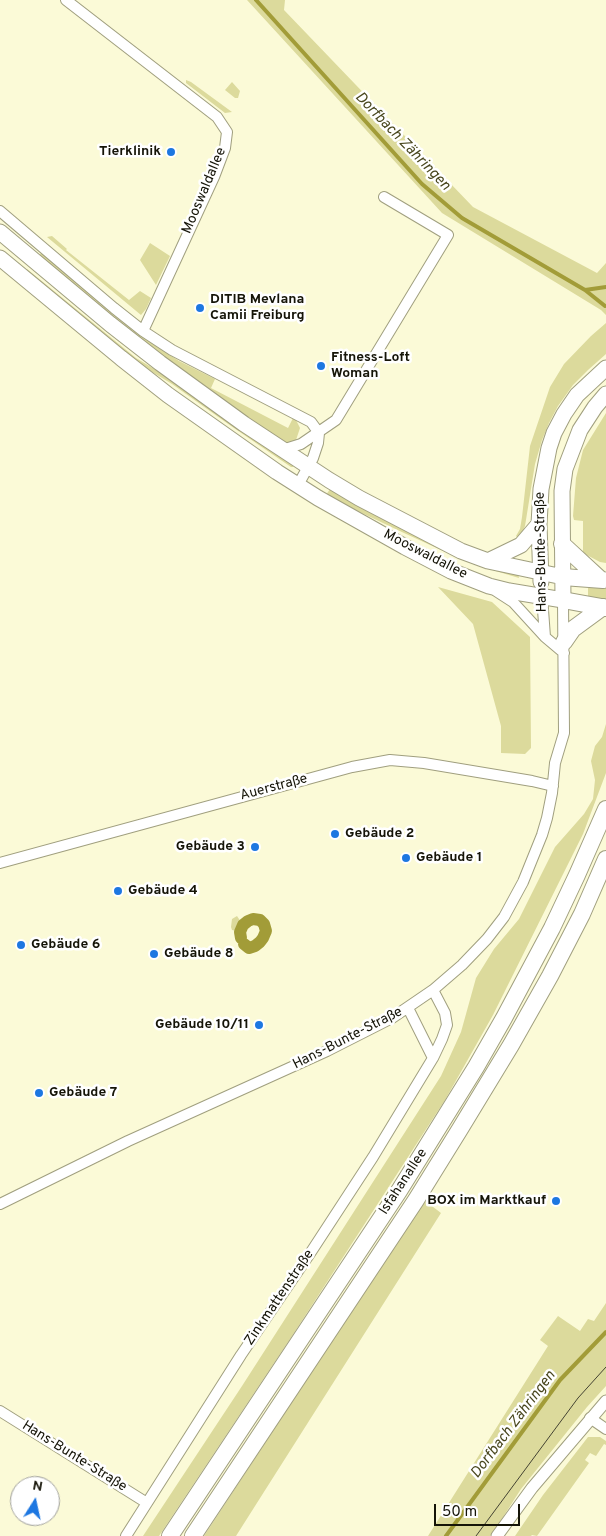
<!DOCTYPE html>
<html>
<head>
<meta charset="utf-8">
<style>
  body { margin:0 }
  #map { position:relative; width:606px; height:1536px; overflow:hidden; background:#fbfad7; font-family:Overpass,sans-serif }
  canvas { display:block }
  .north { position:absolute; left:10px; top:1476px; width:50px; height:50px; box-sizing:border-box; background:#fff; border:1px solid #a1a19c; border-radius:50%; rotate:10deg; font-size:14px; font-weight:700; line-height:20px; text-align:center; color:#151408 }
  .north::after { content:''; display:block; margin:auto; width:18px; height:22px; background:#1d77e1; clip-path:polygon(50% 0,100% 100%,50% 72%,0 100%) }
  .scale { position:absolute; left:434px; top:1504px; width:86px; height:22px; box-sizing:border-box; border:2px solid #151408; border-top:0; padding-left:6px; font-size:15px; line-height:18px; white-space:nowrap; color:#151408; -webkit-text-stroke:4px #fff; paint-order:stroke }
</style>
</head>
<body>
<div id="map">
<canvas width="606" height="1536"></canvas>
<div class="north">N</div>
<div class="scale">50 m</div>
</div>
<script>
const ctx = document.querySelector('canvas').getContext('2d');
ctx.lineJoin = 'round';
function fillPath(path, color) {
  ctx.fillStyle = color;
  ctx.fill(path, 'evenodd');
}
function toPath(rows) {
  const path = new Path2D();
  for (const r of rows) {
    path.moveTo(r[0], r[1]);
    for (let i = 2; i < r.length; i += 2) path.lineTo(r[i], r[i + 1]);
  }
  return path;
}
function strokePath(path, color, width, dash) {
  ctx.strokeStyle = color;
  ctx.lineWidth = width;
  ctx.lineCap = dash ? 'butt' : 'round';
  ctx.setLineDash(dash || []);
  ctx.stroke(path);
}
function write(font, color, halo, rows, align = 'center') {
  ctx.font = font + ' Overpass,sans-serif';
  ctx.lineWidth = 5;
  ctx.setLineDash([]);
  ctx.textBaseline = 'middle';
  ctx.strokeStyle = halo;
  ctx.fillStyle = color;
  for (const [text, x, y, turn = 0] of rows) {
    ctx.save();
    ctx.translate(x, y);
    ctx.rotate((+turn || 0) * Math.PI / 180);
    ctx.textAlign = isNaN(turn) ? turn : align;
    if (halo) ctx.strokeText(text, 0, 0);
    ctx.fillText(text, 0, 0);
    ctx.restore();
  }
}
const green = toPath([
  [247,0,285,0,284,10,473,207,597,273,606,263,606,315,601,310,442,213],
  [186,80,191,82,232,112,225,113,186,83],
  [232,82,240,91,238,98,235,98,225,90],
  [52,236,67,249,66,250,129,300,140,291,151,298,146,309,141,315,47,237],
  [150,243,170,256,156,285,140,260],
  [41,253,145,339,179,361,215,379,211,388,288,428,293,418,296,420,300,428,296,440,292,443,285,444,202,386,115,320,39,256],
  [27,269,136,358,166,376,293,465,293,467,291,467,231,426,172,384,134,361,25,272],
  [606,323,606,354,588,370,573,385,558,406,549,423,542,440,535,464,525,526,522,533,518,538,516,536,520,529,522,517,530,446,550,387,564,364,591,336],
  [606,413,606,563,600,562,583,553,583,521,574,520,573,516,576,478,583,450],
  [330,489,518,573,519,578,489,569,441,550,404,533,345,505,326,495],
  [438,587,492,602,530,637,531,748,525,754,501,753,501,726,473,624],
  [588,588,606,588,606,602,588,596],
  [606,724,606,773,583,834,493,1015,445,1100,292,1336,159,1536,143,1536,242,1386,441,1076,461,1032,476,978,494,949,519,919,555,847,584,814,593,799,595,780,591,761,595,746,602,737],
  [237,916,243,925,240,932,232,930,231,927,232,919],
  [424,1200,441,1213,236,1536,204,1536],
  [606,1303,606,1386,587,1407,521,1489,496,1528,490,1536,428,1536,548,1346,540,1340,558,1316,580,1331,588,1319,594,1321],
  [588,1437,600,1437,606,1441,606,1445,604,1444,596,1456,590,1453,585,1460,589,1463,537,1536,532,1535,531,1536,515,1536,543,1495]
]);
const stream = toPath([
  [256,0,422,184,462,218,585,290,605,306],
  [585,290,606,287],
  [446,1536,560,1380,606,1332]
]);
const canal = toPath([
  [241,938,240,932,243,925,248,921,253,919,260,920,264,924,266,931,263,938,260,942,255,946,249,948,244,944]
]);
const minor = toPath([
  [66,0,217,117,227,132,225,148,214,177,143,331],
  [0,211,114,308,143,331,172,350,311,422,319,433,318,443,313,458,298,485],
  [282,450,301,444,336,420,448,235,384,197],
  [496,591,513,602,545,637,564,653],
  [542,596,545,637],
  [0,863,352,767,390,760,424,763,532,781,553,786],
  [408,1008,433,1058],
  [0,1204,128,1141,327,1051,392,1018,433,990,462,965,487,939,504,917,523,882,542,835,547,818,552,793,555,763,564,733,563,600],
  [0,1411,147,1503],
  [590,1418,606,1429],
  [126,1536,241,1355,311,1252,373,1157,433,1058,442,1039,447,1025,445,1013,433,990]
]);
const tertiary = toPath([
  [497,1536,532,1488,606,1401]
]);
const primary = toPath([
  [0,232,110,324,160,363,244,424,329,480,359,498,461,551,488,561,563,577],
  [0,258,121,358,168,395,277,472,318,498,405,547,451,571,489,586,509,591,563,600,562,491,565,469,580,430,595,407,606,394],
  [488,561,521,545,539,524],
  [541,582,539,524,541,489,549,448,554,433,564,414,577,395,606,368]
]);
const trunk = toPath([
  [562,544,601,580],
  [563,577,603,580],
  [563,600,606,608],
  [564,642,573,629,603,607],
  [170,1536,399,1191,476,1067,504,1018,552,928,577,875,606,809],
  [193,1536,416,1200,460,1129,511,1045,550,976,582,914,606,859]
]);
const tram = toPath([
  [476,1536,578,1398,606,1367]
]);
const markers = [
  [171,152,5,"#1d77e1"],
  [200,308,5,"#1d77e1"],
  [321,366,5,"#1d77e1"],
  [335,834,5,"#1d77e1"],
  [255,847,5,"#1d77e1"],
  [406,858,5,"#1d77e1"],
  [118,891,5,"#1d77e1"],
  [21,945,5,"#1d77e1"],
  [154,954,5,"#1d77e1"],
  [259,1025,5,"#1d77e1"],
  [39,1093,5,"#1d77e1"],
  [556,1201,5,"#1d77e1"]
];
const poiNames = [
  ["Tierklinik",161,152,"right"],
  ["DITIB Mevlana",210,300],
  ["Camii Freiburg",210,316],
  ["Fitness-Loft",331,358],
  ["Woman",331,374],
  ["Gebäude 2",345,834],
  ["Gebäude 3",245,847,"right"],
  ["Gebäude 1",416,858],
  ["Gebäude 4",128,891],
  ["Gebäude 6",31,945],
  ["Gebäude 8",164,954],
  ["Gebäude 10/11",249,1025,"right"],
  ["Gebäude 7",49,1093],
  ["BOX im Marktkauf",546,1201,"right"]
];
const streetNames = [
  ["Mooswaldallee",205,191,-67],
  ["Hans-Bunte-Straße",542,552,-91],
  ["Mooswaldallee",425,555,27],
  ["Auerstraße",274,788,-15],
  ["Hans-Bunte-Straße",348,1039,-27],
  ["Isfahanallee",404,1182,-57],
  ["Zinkmattenstraße",280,1298,-56],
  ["Hans-Bunte-Straße",74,1457,32]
];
const waterNames = [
  ["Dorfbach Zähringen",402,142,46],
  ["Dorfbach Zähringen",514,1425,-53]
];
fillPath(green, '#dcda9c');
strokePath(stream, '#a29c38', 4);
strokePath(canal, '#a29c38', 12);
strokePath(minor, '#a09f7f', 12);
strokePath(tertiary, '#a09f7f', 13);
strokePath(primary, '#a09f7f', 17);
strokePath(trunk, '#a09f7f', 18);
strokePath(minor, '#fff', 10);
strokePath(tertiary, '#fff', 11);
strokePath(primary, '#fff', 15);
strokePath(trunk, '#fff', 16);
strokePath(tram, '#444332', 1);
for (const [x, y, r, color] of markers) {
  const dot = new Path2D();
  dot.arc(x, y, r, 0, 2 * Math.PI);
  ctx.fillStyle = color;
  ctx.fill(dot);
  strokePath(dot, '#fff', 2);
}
write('bold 14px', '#151408', '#fff', poiNames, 'left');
write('14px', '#151408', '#fff', streetNames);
write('italic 15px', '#49471e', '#fff', waterNames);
</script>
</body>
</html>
